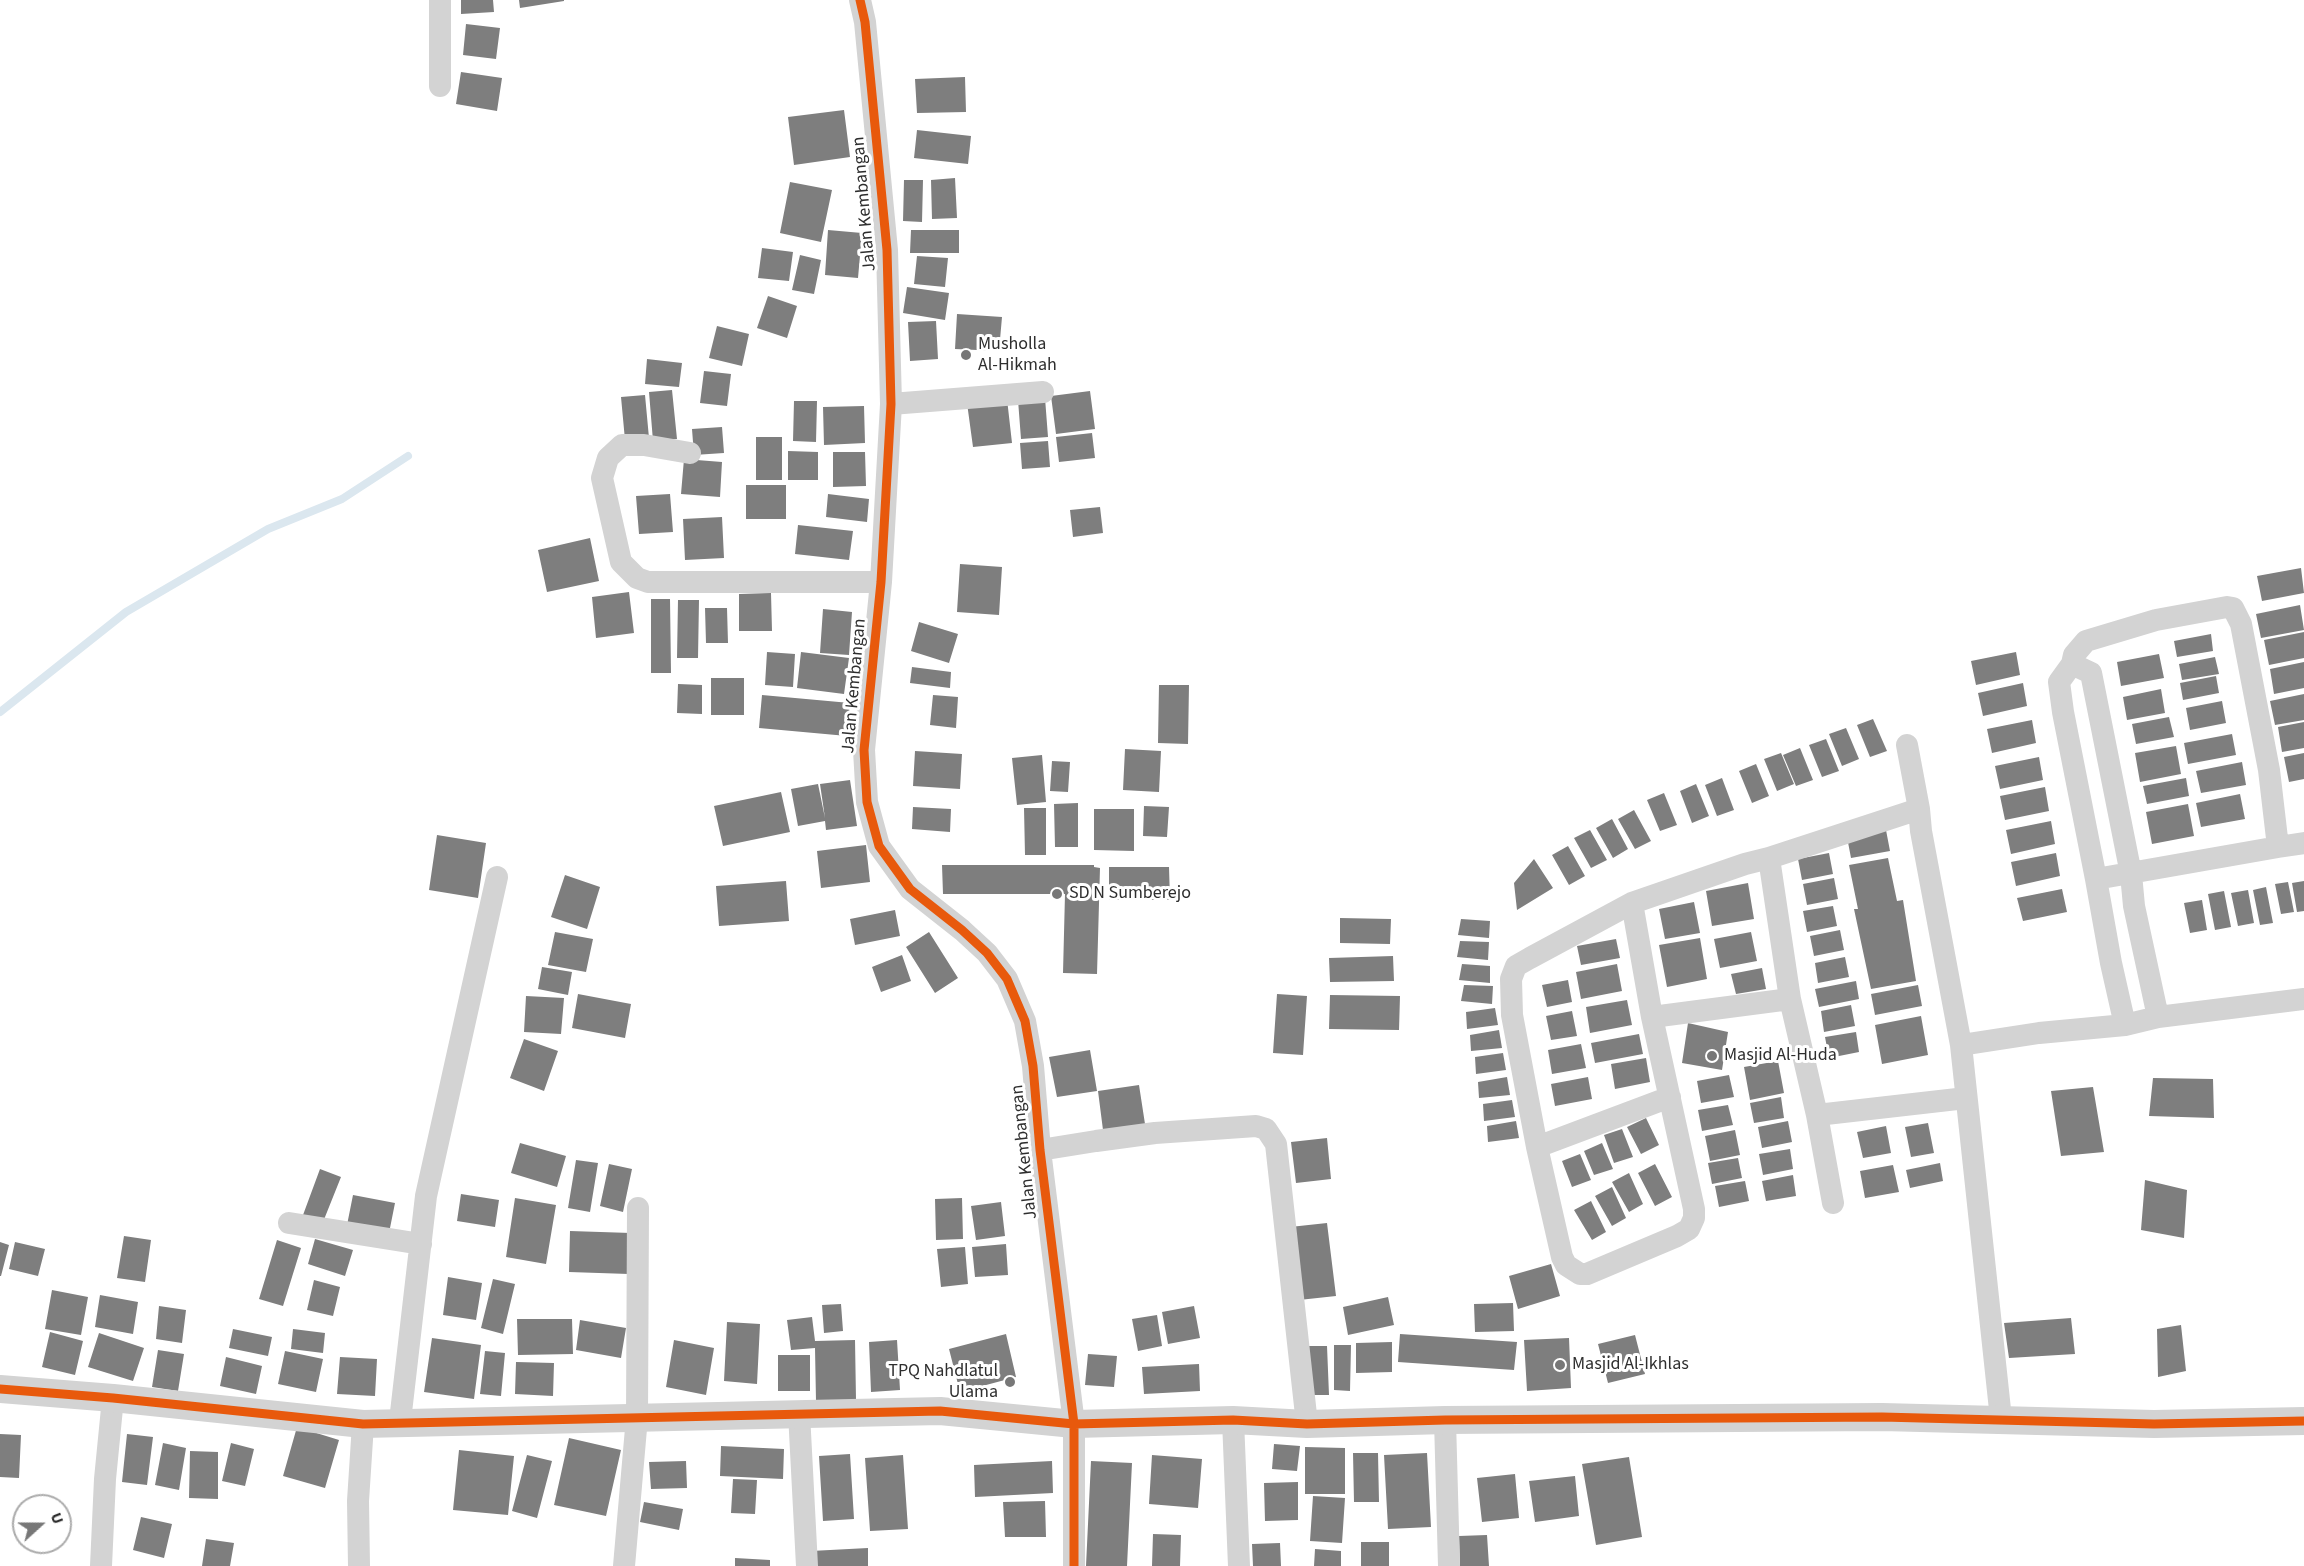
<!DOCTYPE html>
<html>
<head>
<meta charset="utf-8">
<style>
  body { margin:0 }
  #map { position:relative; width:2304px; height:1566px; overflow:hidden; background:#fff; font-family:"Source Sans 3",sans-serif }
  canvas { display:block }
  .north { position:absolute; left:12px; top:1494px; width:60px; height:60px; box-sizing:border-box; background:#fff; border:2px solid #ababab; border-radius:50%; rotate:69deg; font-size:16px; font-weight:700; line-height:24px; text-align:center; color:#2e2e2e }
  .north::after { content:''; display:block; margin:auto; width:21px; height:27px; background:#777; clip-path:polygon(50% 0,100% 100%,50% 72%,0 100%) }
</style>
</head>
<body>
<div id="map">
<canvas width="2304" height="1566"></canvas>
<div class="north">U</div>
</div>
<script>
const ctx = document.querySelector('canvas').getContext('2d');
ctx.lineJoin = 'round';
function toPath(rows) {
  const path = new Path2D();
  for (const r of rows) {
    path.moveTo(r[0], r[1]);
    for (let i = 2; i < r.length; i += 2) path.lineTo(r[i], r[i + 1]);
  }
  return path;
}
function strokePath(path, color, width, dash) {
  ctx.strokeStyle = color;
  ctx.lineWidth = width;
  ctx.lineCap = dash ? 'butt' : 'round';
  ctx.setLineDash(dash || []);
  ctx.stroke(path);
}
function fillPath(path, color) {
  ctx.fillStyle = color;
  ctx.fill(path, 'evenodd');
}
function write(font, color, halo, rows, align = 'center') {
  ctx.font = font + ' "Source Sans 3",sans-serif';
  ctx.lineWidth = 6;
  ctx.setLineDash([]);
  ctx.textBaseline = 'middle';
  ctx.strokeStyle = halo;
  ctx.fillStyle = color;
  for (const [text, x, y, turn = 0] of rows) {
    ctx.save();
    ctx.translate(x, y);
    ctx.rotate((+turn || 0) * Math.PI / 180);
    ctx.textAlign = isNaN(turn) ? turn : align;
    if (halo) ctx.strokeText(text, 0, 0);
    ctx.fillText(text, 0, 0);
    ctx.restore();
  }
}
const stream = toPath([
  [0,712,126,612,268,529,342,499,408,456]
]);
const building = toPath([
  [461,0,493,0,494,12,461,14],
  [519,0,564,0,564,1,520,8],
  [466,24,500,28,496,59,463,55],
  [461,72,502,78,497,111,456,104],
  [965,77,966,112,917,113,915,79],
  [844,110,850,157,794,165,788,117],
  [917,130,971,136,968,164,914,158],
  [955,178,957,218,932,219,931,180],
  [904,180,923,180,922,222,903,221],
  [790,182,832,190,821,242,780,233],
  [828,230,862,233,858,278,825,275],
  [911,230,959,230,959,253,910,253],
  [762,248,793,252,789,281,758,278],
  [800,255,821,260,814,294,792,290],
  [917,256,948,258,945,287,914,284],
  [907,287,949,293,945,320,903,313],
  [768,296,797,306,787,338,757,328],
  [957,314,1002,317,999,351,955,349],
  [936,321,938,359,910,361,908,322],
  [717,326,749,334,742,366,709,358],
  [647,359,682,363,679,387,645,384],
  [704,371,731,374,727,406,700,403],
  [672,390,677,439,653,441,649,392],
  [1090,391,1095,429,1056,434,1051,396],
  [645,395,649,438,625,440,621,397],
  [1045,398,1048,437,1021,439,1018,400],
  [1007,399,1012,443,973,447,967,403],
  [794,401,817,401,816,442,793,441],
  [864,406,865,443,824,445,823,407],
  [722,427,724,453,694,455,692,429],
  [1092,433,1095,458,1059,462,1056,437],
  [756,437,782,437,782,480,756,480],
  [1048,441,1050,467,1022,469,1020,443],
  [788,451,818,452,818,480,788,480],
  [833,452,865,452,866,486,833,487],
  [684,459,722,462,720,497,681,494],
  [746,485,786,485,786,519,746,519],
  [670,494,673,532,639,534,636,496],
  [828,494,869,499,867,522,826,517],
  [1100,507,1103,533,1073,537,1070,510],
  [722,517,724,558,685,560,683,519],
  [798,525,853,531,849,560,795,554],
  [590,538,599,581,547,592,538,550],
  [960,564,1002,567,999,615,957,612],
  [2301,568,2304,593,2262,601,2257,576],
  [629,592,634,633,596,638,592,597],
  [771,593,772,631,739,631,739,594],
  [651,599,670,599,671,673,651,673],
  [678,600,699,600,698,658,677,658],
  [2300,605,2304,630,2261,638,2256,614],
  [705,608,727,608,728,643,706,643],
  [823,609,852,612,849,655,820,653],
  [919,622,958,634,949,663,911,651],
  [2304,632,2304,658,2269,665,2264,640],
  [2211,634,2213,651,2177,657,2174,641],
  [767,652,795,654,793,687,765,685],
  [801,652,849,658,844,694,797,688],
  [2016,652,2020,675,1976,685,1971,661],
  [2159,654,2164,678,2121,686,2117,662],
  [2215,657,2219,674,2182,680,2179,664],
  [2304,662,2304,688,2274,694,2270,669],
  [912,667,951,672,950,688,910,683],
  [2216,676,2219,693,2183,700,2180,683],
  [711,678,744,678,744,715,711,715],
  [2023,683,2027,706,1983,716,1978,693],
  [678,684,702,685,702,714,677,713],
  [1159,685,1189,685,1188,744,1158,743],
  [2161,689,2165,713,2127,720,2123,697],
  [2304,694,2304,720,2275,725,2270,701],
  [762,695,850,703,847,736,759,728],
  [933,695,958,697,956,728,930,725],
  [2222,701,2226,723,2190,730,2186,708],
  [2169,717,2174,737,2136,744,2132,724],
  [1873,719,1887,751,1870,757,1857,725],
  [2032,720,2036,743,1992,753,1987,729],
  [2304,722,2304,748,2282,752,2278,727],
  [1846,728,1859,759,1842,766,1829,734],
  [2232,734,2236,755,2188,764,2184,743],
  [1826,739,1839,771,1822,777,1809,745],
  [2176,746,2181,774,2140,782,2135,753],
  [1800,748,1813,780,1796,786,1783,755],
  [1125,749,1161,751,1159,792,1123,790],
  [915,751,962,754,960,789,913,786],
  [1781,753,1794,784,1777,791,1764,759],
  [2304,753,2304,779,2289,782,2284,757],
  [1042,755,1046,802,1017,805,1012,758],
  [2039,757,2043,780,2000,789,1995,766],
  [1052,761,1070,762,1068,792,1050,791],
  [2242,762,2246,785,2201,793,2196,771],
  [1756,764,1769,796,1752,803,1739,771],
  [1722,778,1734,810,1717,816,1705,785],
  [2186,778,2189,796,2147,804,2143,786],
  [850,780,857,826,826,830,825,821,798,826,791,789,818,784,825,818,820,784],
  [1696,784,1709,816,1692,823,1680,791],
  [2045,787,2049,811,2005,820,2000,796],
  [781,792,790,832,723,846,714,806],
  [1664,793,1677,825,1660,831,1647,800],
  [2240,794,2245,819,2201,827,2196,803],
  [1078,803,1078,847,1055,847,1054,804],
  [2188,804,2194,836,2152,844,2146,812],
  [1144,806,1169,807,1167,837,1143,836],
  [913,807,951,809,950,832,912,829],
  [1024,808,1046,808,1046,855,1025,855],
  [1094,809,1134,809,1134,851,1094,850],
  [1634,810,1651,841,1635,849,1618,819],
  [1612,819,1628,849,1613,858,1596,828],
  [2051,821,2055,844,2011,854,2006,830],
  [1590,830,1607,860,1591,868,1574,838],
  [1886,830,1890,851,1851,858,1847,837],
  [437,835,486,843,478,898,429,890],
  [866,845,870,882,821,888,817,851],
  [1568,846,1585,876,1569,885,1552,855],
  [1829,853,1833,874,1802,880,1798,859],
  [2056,853,2060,876,2016,886,2011,862],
  [1888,858,1897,901,1903,900,1916,981,1871,989,1854,909,1858,909,1849,865],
  [1534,859,1553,888,1517,910,1514,883],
  [942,865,1094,865,1094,867,1100,868,1097,974,1063,973,1065,894,943,894],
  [1109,867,1169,867,1170,900,1109,900],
  [565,875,600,887,587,929,551,917],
  [1834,878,1838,899,1807,905,1803,884],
  [786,881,789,921,719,926,716,886],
  [2304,881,2304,911,2297,912,2292,883],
  [2288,882,2294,912,2281,914,2275,884],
  [1748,883,1754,919,1712,926,1706,891],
  [2266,887,2273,923,2260,925,2253,890],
  [2062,889,2067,912,2023,921,2017,898],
  [2248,890,2254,923,2238,926,2231,893],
  [2224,891,2231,927,2215,930,2208,894],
  [2202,900,2207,930,2190,933,2184,903],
  [1694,902,1700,933,1665,939,1659,909],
  [1833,906,1837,926,1807,932,1803,911],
  [895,910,900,936,855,945,850,919],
  [1340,918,1391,919,1390,944,1340,943],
  [1461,919,1490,921,1489,938,1458,935],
  [1840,930,1844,950,1814,956,1810,936],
  [555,932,593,939,586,972,548,965],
  [929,932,958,978,935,993,906,947],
  [1751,932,1757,961,1720,968,1714,939],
  [1700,938,1707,979,1667,987,1659,945],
  [1616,939,1620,958,1581,965,1577,946],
  [1460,941,1489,942,1488,960,1457,957],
  [902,955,911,981,881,992,872,967],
  [1393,956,1394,981,1330,982,1329,958],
  [1845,957,1849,977,1818,983,1815,963],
  [1462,964,1490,966,1490,983,1459,980],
  [1617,964,1622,991,1581,999,1576,972],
  [542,967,572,972,568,995,538,989],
  [1762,968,1766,989,1736,994,1731,974],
  [1568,980,1572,1002,1547,1007,1542,985],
  [1856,981,1859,999,1819,1007,1815,989],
  [1464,985,1493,986,1492,1004,1461,1001],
  [1918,985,1922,1006,1875,1015,1871,994],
  [578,994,631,1004,625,1038,572,1028],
  [1277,994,1307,996,1303,1055,1273,1053],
  [1330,995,1400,996,1399,1030,1329,1029],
  [526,996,564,998,561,1034,524,1032],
  [1627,1000,1632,1025,1590,1033,1586,1007],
  [1851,1005,1855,1026,1824,1032,1821,1011],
  [1495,1008,1498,1025,1467,1029,1466,1012],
  [1572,1011,1577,1036,1551,1040,1546,1016],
  [1921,1016,1928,1055,1882,1064,1875,1025],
  [1688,1023,1728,1032,1722,1070,1682,1063],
  [1499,1030,1502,1048,1471,1051,1470,1035],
  [1856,1032,1859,1052,1829,1058,1825,1037],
  [1639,1034,1643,1054,1595,1063,1591,1043],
  [524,1039,558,1051,544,1091,510,1078],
  [1581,1044,1586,1068,1552,1074,1548,1050],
  [1090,1050,1097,1091,1057,1097,1049,1057],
  [1503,1053,1506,1070,1476,1074,1475,1057],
  [1646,1058,1650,1082,1615,1089,1611,1064],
  [1778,1061,1784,1093,1750,1100,1744,1067],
  [1729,1075,1734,1097,1701,1103,1697,1081],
  [1507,1077,1510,1095,1479,1098,1478,1082],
  [1588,1077,1592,1099,1555,1106,1551,1084],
  [2153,1078,2213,1079,2214,1118,2149,1116],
  [1139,1085,1145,1124,1103,1130,1098,1091],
  [2093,1087,2104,1152,2061,1156,2051,1091],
  [1781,1097,1784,1118,1754,1123,1750,1103],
  [1512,1100,1515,1117,1484,1121,1483,1104],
  [1728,1105,1733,1125,1702,1131,1698,1110],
  [1646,1118,1659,1145,1641,1154,1627,1127],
  [1516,1121,1519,1138,1488,1142,1487,1126],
  [1788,1121,1792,1142,1762,1148,1758,1127],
  [1928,1123,1934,1153,1911,1157,1905,1127],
  [1886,1126,1891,1153,1863,1158,1857,1132],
  [1622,1129,1633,1157,1614,1163,1604,1135],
  [1735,1130,1740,1155,1710,1161,1705,1136],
  [1327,1138,1331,1179,1296,1183,1291,1142],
  [520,1143,566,1156,557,1187,511,1173],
  [1602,1143,1613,1169,1594,1175,1584,1151],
  [1790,1149,1793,1169,1763,1175,1759,1154],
  [1580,1154,1591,1180,1572,1187,1562,1161],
  [1738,1158,1742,1178,1712,1184,1708,1163],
  [576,1160,598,1163,590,1212,568,1208],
  [1940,1163,1943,1181,1910,1188,1906,1170],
  [609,1164,632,1169,623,1212,600,1206],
  [1655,1164,1672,1197,1655,1206,1638,1173],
  [1893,1165,1899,1192,1865,1198,1860,1171],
  [320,1169,341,1177,323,1222,303,1215],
  [1629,1173,1643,1204,1629,1212,1612,1182],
  [1793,1175,1796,1196,1766,1201,1762,1181],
  [2145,1180,2187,1190,2184,1238,2141,1230],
  [1745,1181,1749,1201,1719,1207,1715,1186],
  [1612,1187,1626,1218,1612,1226,1595,1196],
  [461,1194,499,1200,495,1227,457,1221],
  [353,1195,395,1203,388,1238,346,1230],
  [515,1198,556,1205,546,1264,506,1257],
  [962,1198,963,1239,936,1240,935,1199],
  [1591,1201,1606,1232,1592,1240,1574,1210],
  [1001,1202,1005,1236,976,1240,971,1206],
  [1327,1223,1336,1296,1299,1300,1290,1227],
  [570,1231,631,1233,629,1274,569,1272],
  [124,1236,151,1240,145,1282,117,1278],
  [315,1239,353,1250,345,1276,308,1264],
  [277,1240,301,1248,283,1306,259,1299],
  [0,1242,9,1245,1,1276,0,1276],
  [15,1242,45,1249,38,1276,9,1269],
  [1006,1244,1008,1275,975,1277,972,1247],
  [965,1247,968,1284,941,1287,937,1249],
  [1551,1264,1560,1296,1518,1309,1509,1276],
  [448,1277,482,1283,476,1320,443,1315],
  [493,1279,515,1284,503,1334,481,1328],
  [314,1280,340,1287,333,1316,307,1310],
  [52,1290,88,1297,81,1335,45,1329],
  [100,1295,138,1302,133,1334,95,1327],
  [1388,1297,1394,1325,1348,1335,1343,1307],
  [1513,1303,1514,1331,1475,1332,1474,1304],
  [841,1304,843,1331,824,1333,822,1305],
  [159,1306,186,1310,182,1343,156,1339],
  [1194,1306,1200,1338,1168,1344,1162,1312],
  [1157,1315,1162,1346,1138,1351,1132,1319],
  [812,1317,815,1341,855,1340,856,1400,816,1401,815,1348,791,1350,787,1320],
  [2071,1318,2075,1354,2009,1358,2004,1323],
  [517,1319,572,1319,573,1354,518,1355],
  [580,1320,626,1328,621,1358,576,1350],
  [727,1322,760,1324,757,1384,724,1381],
  [2181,1325,2186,1371,2158,1377,2157,1329],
  [233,1329,272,1337,268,1356,229,1348],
  [293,1329,325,1333,323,1353,291,1349],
  [50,1332,83,1341,75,1375,42,1367],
  [99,1333,144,1348,133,1381,88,1367],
  [1006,1334,1016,1377,960,1392,949,1349],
  [1400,1334,1517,1342,1514,1370,1398,1362],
  [1635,1335,1645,1374,1608,1383,1598,1344],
  [432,1338,481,1345,474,1399,424,1392],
  [1569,1338,1571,1388,1527,1391,1524,1340],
  [674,1340,714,1348,706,1395,666,1387],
  [897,1340,900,1390,871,1392,869,1342],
  [1392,1342,1392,1372,1356,1373,1356,1343],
  [1334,1345,1351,1345,1350,1391,1334,1390],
  [1308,1346,1327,1346,1329,1395,1310,1395],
  [158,1350,184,1354,178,1391,152,1387],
  [285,1351,323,1359,316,1392,278,1384],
  [485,1351,505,1353,501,1396,480,1394],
  [1088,1354,1117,1356,1114,1387,1085,1385],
  [778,1355,810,1355,810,1391,778,1391],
  [226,1357,262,1366,256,1394,220,1386],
  [340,1357,377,1359,375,1396,337,1394],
  [516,1362,554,1363,553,1396,515,1394],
  [1199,1364,1200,1391,1144,1394,1142,1367],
  [297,1427,339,1440,325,1488,283,1476],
  [0,1434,21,1435,19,1478,0,1477],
  [127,1434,153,1437,147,1485,122,1482],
  [569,1438,621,1450,606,1516,554,1505],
  [163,1443,186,1448,179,1490,155,1485],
  [231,1443,254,1449,245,1486,222,1481],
  [1274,1444,1300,1446,1297,1471,1272,1469],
  [721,1446,784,1449,783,1479,720,1476],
  [1305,1447,1345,1448,1345,1494,1305,1494],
  [459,1450,514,1456,508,1515,453,1510],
  [190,1451,218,1452,218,1499,189,1498],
  [1353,1453,1378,1453,1379,1502,1354,1502],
  [1427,1453,1431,1527,1388,1529,1384,1455],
  [850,1454,854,1519,823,1521,819,1456],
  [527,1455,552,1461,537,1518,512,1511],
  [903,1455,908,1529,870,1531,865,1458],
  [1152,1455,1202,1459,1198,1508,1149,1504],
  [1629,1457,1642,1537,1596,1545,1582,1464],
  [686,1461,687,1488,651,1489,649,1462],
  [1052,1461,1053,1493,975,1497,974,1465],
  [1091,1461,1132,1463,1127,1566,1086,1566],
  [1515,1474,1519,1518,1482,1522,1477,1478],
  [1575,1476,1579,1516,1535,1522,1529,1481],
  [733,1479,757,1480,755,1514,731,1513],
  [1298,1482,1298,1520,1265,1521,1264,1483],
  [1313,1496,1345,1498,1342,1543,1310,1541],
  [1045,1501,1046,1537,1005,1537,1003,1502],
  [644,1502,683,1509,679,1530,640,1522],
  [141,1517,172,1524,164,1558,133,1550],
  [1153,1534,1181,1535,1180,1566,1152,1566],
  [1487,1535,1489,1566,1460,1566,1459,1536],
  [206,1539,234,1543,230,1566,202,1566],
  [1361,1542,1389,1542,1389,1566,1361,1566],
  [1280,1543,1281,1566,1253,1566,1252,1544],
  [868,1548,868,1566,812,1566,811,1551],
  [1315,1549,1341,1551,1341,1566,1314,1566],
  [735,1558,770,1560,770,1566,735,1566]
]);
const minor = toPath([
  [440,0,440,86],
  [860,0,865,22,887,250,891,404,881,582,864,750,867,802,879,846,910,889,962,930,987,953,1007,979,1025,1021,1033,1066,1040,1150,1074,1424,1074,1566],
  [891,404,1043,392],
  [690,453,644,445,622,445,608,458,602,478,621,562,637,578,648,582,881,582],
  [2072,664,2091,673,2131,874,2134,906,2158,1017],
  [1907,745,1919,809],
  [2278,847,2304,843],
  [1769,858,1790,999,1817,1115,1833,1203],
  [2096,879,2278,847,2269,770,2241,624,2233,608,2227,607,2156,620,2086,641,2074,655,2072,664,2059,682,2063,712,2096,879,2111,963,2125,1025],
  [1632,903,1652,1017,1694,1209,1694,1218,1689,1229,1677,1236,1587,1274,1580,1274,1566,1265,1562,1257,1537,1147,1512,1015,1511,979,1516,966,1530,958,1632,903,1745,864,1769,858,1919,809,1921,831,1961,1045],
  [1652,1017,1790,999],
  [1817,1115,1966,1098],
  [1537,1147,1670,1097],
  [1040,1150,1096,1141,1155,1133,1256,1126,1266,1129,1276,1144,1307,1424],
  [289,1223,421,1244],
  [799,1413,807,1566],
  [2001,1419,1961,1045,2039,1033,2125,1025,2158,1017,2304,999],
  [1233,1420,1239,1566],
  [1445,1420,1449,1566],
  [400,1421,426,1196,497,877],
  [101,1566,105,1479,113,1398],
  [359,1566,358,1501,363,1424],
  [624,1566,637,1417,638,1208]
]);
const tertiary = toPath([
  [0,1389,113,1398,363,1424,940,1411,1074,1424,1233,1420,1307,1424,1445,1420,1882,1417,2154,1424,2304,1421]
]);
const cycleway = toPath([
  [860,0,865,22,887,250,891,404,881,582,864,750,867,802,879,846,910,889,962,930,987,953,1007,979,1025,1021,1033,1066,1040,1150,1074,1424,1074,1566],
  [0,1389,113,1398,363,1424,940,1411,1074,1424,1233,1420,1307,1424,1445,1420,1882,1417,2154,1424,2304,1421]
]);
const markers = [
  [966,355,6,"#777"],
  [1057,894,6,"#777"],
  [1712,1056,6,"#777"],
  [1560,1365,6,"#777"],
  [1010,1382,6,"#777"]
];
const streetNames = [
  ["Jalan Kembangan",865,204,-95],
  ["Jalan Kembangan",855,686,-85],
  ["Jalan Kembangan",1025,1152,-96]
];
const poiNames = [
  ["Musholla",978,345],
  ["Al-Hikmah",978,366],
  ["SD N Sumberejo",1069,894],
  ["Masjid Al-Huda",1724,1056],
  ["Masjid Al-Ikhlas",1572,1365],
  ["TPQ Nahdlatul",998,1372,"right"],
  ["Ulama",998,1393,"right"]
];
strokePath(stream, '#dbe7ef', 8);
fillPath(building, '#7e7e7e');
strokePath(minor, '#d3d3d3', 22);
strokePath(tertiary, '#d3d3d3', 28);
strokePath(cycleway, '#e8590c', 9);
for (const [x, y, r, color] of markers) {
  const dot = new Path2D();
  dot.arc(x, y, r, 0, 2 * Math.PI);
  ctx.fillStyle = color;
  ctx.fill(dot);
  strokePath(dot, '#fff', 2);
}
write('18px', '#2e2e2e', '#fff', streetNames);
write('18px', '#2e2e2e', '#fff', poiNames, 'left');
</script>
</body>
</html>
